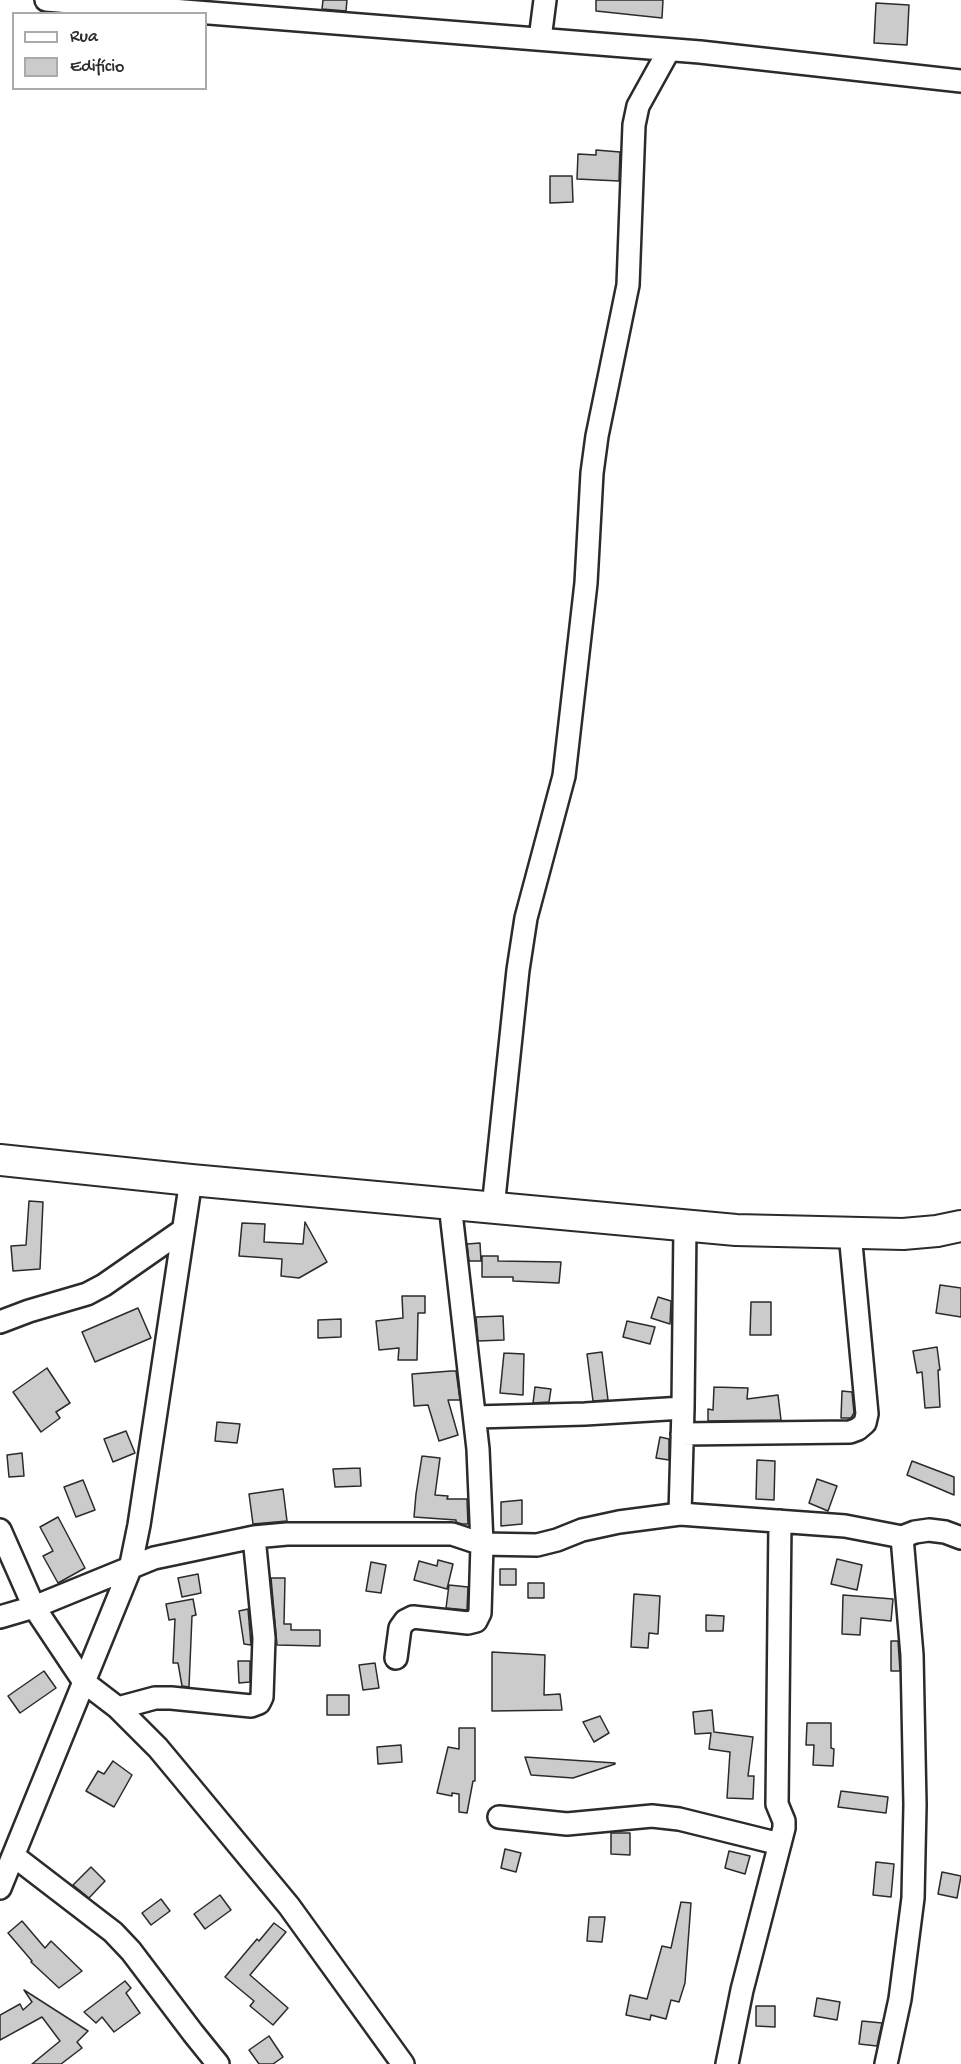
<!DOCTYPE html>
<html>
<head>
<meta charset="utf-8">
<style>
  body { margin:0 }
  #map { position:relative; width:961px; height:2064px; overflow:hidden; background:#fff; font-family:"Gochi Hand",sans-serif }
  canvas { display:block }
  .legend { position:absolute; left:12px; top:12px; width:195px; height:78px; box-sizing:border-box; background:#fff; border:2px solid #aaa; margin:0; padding:8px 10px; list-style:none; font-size:18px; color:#2b2b2b }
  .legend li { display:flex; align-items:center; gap:12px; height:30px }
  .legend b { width:30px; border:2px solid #aaa }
</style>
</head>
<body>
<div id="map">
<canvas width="961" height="2064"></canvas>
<ul class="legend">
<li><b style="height:8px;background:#fff"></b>Rua</li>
<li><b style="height:16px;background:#cbcbcb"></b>Edifício</li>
</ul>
</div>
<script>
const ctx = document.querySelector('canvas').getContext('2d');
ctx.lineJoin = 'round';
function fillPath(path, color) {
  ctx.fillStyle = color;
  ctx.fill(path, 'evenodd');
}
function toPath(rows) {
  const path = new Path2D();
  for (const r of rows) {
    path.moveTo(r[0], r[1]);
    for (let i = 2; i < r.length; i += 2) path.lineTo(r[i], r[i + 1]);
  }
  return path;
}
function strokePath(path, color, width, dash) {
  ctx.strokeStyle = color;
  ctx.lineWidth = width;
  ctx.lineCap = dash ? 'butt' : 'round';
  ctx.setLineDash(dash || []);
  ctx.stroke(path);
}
const building = toPath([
  [323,0,347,0,346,11,322,9,323,0],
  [596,0,663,0,662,18,596,11,596,0],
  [876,3,909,5,907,45,874,43,876,3],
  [596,150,620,152,619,181,577,179,578,154,596,155,596,150],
  [550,176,572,176,573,202,550,203,550,176],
  [29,1201,43,1202,40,1269,13,1271,11,1246,26,1245,29,1201],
  [305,1222,327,1262,299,1278,281,1276,282,1259,239,1256,242,1223,265,1224,264,1242,303,1244,305,1222],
  [480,1243,481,1261,469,1261,467,1244,480,1243],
  [482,1256,498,1256,498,1261,561,1262,559,1283,513,1281,513,1277,482,1277,482,1256],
  [940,1285,961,1288,961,1317,936,1313,940,1285],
  [402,1296,425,1296,425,1313,418,1313,417,1360,398,1360,399,1348,379,1350,376,1321,403,1318,402,1296],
  [658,1297,671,1301,670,1324,651,1318,658,1297],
  [751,1302,771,1302,771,1335,750,1335,751,1302],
  [138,1308,151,1338,95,1362,82,1332,138,1308],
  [503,1316,504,1340,478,1341,476,1317,503,1316],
  [341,1319,341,1337,318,1338,318,1320,341,1319],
  [627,1321,655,1327,650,1344,623,1337,627,1321],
  [937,1347,940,1370,938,1370,940,1407,925,1408,922,1372,917,1373,913,1351,937,1347],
  [602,1352,608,1400,593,1401,587,1354,602,1352],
  [504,1353,524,1354,523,1395,500,1393,504,1353],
  [47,1368,70,1403,56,1412,60,1418,41,1432,13,1392,47,1368],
  [451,1371,456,1371,460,1400,448,1400,458,1435,439,1441,428,1405,414,1406,412,1374,451,1371],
  [535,1387,551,1389,549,1402,533,1403,535,1387],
  [714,1387,748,1388,747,1399,778,1395,781,1420,708,1421,708,1409,713,1410,714,1387],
  [842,1391,852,1392,854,1413,851,1418,841,1418,842,1391],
  [217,1422,240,1424,237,1443,215,1441,217,1422],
  [126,1431,135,1453,113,1462,104,1439,126,1431],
  [660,1437,669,1439,669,1460,656,1458,660,1437],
  [22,1453,24,1476,9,1477,7,1455,22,1453],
  [422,1456,440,1458,435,1495,448,1496,447,1499,467,1499,468,1524,462,1524,456,1522,456,1520,414,1517,416,1494,422,1456],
  [757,1460,775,1461,774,1500,756,1499,757,1460],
  [912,1461,954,1477,954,1495,907,1475,912,1461],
  [360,1468,361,1486,335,1487,333,1469,360,1468],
  [817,1479,837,1486,828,1511,809,1503,817,1479],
  [83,1480,95,1510,76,1517,64,1487,83,1480],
  [283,1489,287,1521,253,1524,249,1494,283,1489],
  [522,1500,522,1524,501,1526,501,1502,522,1500],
  [58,1517,85,1568,58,1583,43,1556,53,1551,40,1527,58,1517],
  [837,1559,862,1565,857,1590,831,1584,837,1559],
  [438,1560,453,1564,447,1589,414,1580,419,1561,437,1566,438,1560],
  [371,1562,386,1565,381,1593,366,1591,371,1562],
  [500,1569,516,1569,516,1585,500,1585,500,1569],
  [198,1574,201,1593,182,1597,178,1578,198,1574],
  [271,1578,285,1578,284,1624,291,1624,291,1630,320,1630,320,1646,277,1645,271,1578],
  [528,1583,544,1583,544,1598,528,1598,528,1583],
  [449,1585,468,1587,467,1610,446,1608,449,1585],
  [634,1594,660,1596,658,1634,649,1633,648,1648,631,1647,634,1594],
  [843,1595,893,1599,891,1621,861,1618,860,1635,842,1634,843,1595],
  [193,1599,196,1615,192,1616,189,1687,182,1686,178,1663,173,1663,175,1619,169,1620,166,1604,193,1599],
  [248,1609,251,1645,244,1644,239,1611,248,1609],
  [706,1615,724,1616,723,1631,706,1631,706,1615],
  [891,1641,898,1641,900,1671,891,1671,891,1641],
  [492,1652,545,1655,544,1695,560,1694,562,1710,492,1711,492,1652],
  [238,1661,250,1661,250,1682,239,1683,238,1661],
  [375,1663,379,1688,363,1690,359,1665,375,1663],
  [44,1671,56,1688,20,1713,8,1696,44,1671],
  [327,1695,349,1695,349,1715,327,1715,327,1695],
  [712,1710,714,1732,753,1737,748,1776,754,1776,753,1799,727,1798,730,1752,709,1749,711,1733,695,1734,693,1712,712,1710],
  [600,1716,609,1733,594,1742,583,1722,600,1716],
  [807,1723,831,1723,831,1748,834,1749,833,1766,813,1765,814,1745,806,1745,807,1723],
  [459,1728,475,1728,475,1781,473,1781,467,1813,459,1812,459,1794,452,1793,452,1796,437,1793,448,1747,459,1749,459,1728],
  [401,1745,402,1762,378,1764,377,1747,401,1745],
  [525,1757,615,1763,615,1764,573,1778,531,1775,525,1757],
  [113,1761,132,1775,114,1807,86,1791,98,1771,104,1774,113,1761],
  [841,1791,888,1797,886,1813,838,1807,841,1791],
  [611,1833,630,1833,630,1855,611,1854,611,1833],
  [505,1849,521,1853,516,1872,501,1868,505,1849],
  [729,1851,750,1856,745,1874,725,1868,729,1851],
  [876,1862,894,1864,891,1897,873,1895,876,1862],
  [91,1867,105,1881,89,1898,73,1885,91,1867],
  [942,1872,961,1876,957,1898,938,1894,942,1872],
  [220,1895,231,1910,205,1929,194,1914,220,1895],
  [161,1899,170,1911,151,1925,142,1913,161,1899],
  [681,1902,691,1903,685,1983,679,2002,671,2000,666,2019,651,2015,650,2020,626,2015,630,1995,647,1999,662,1946,671,1948,681,1902],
  [589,1917,605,1917,602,1942,587,1941,589,1917],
  [22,1921,45,1948,51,1941,82,1971,59,1988,31,1962,32,1961,8,1933,22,1921],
  [274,1923,286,1932,250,1975,288,2008,273,2025,250,2006,254,2001,225,1977,257,1939,259,1941,274,1923],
  [125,1981,131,1988,126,1993,140,2013,114,2032,102,2017,96,2023,84,2012,125,1981],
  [24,1990,88,2031,77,2042,82,2048,61,2064,32,2064,60,2041,42,2017,0,2040,0,2015,20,2004,23,2010,32,2002,24,1990],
  [817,1998,840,2002,837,2020,814,2016,817,1998],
  [756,2006,775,2006,775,2027,756,2026,756,2006],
  [862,2021,882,2023,877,2046,859,2044,862,2021],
  [269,2036,283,2057,273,2064,259,2064,249,2050,269,2036]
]);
const street = toPath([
  [46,0,700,52,961,81],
  [540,39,545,0],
  [493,1208,518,970,526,918,564,776,586,583,592,473,597,436,628,285,634,125,638,106,669,50],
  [0,1322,29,1311,87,1294,104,1285,183,1230],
  [475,1417,585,1414,683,1408],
  [682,1434,850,1432,858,1429,865,1423,867,1414,850,1233],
  [680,1514,683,1408,685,1225],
  [0,1530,34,1607,84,1682,118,1708,158,1748,178,1772,289,1906,403,2064],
  [0,1617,34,1607,154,1558,254,1537,287,1534,452,1534,482,1544,537,1545,557,1540,582,1530,619,1522,680,1514,845,1526,902,1537,915,1532,929,1530,945,1532,961,1538],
  [396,1658,400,1628,405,1621,413,1617,468,1623,476,1621,480,1613,482,1544,478,1449,450,1204],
  [118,1708,155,1698,171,1698,251,1706,259,1703,262,1697,264,1638,254,1537],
  [499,1817,567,1824,652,1816,679,1819,780,1844],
  [14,1856,113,1932,131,1951,193,2033,218,2064],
  [0,1888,130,1569,139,1525,191,1180],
  [727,2064,742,1990,784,1828,784,1821,777,1804,780,1521],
  [886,2064,900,1999,913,1898,915,1805,912,1655,902,1537]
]);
const secondary = toPath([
  [0,1160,191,1180,736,1230,903,1234,937,1231,961,1226]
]);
fillPath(building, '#cbcbcb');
strokePath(building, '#2b2b2b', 1.5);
strokePath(street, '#2b2b2b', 26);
strokePath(secondary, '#2b2b2b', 34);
strokePath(street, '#fff', 21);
strokePath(secondary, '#fff', 30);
</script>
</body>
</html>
